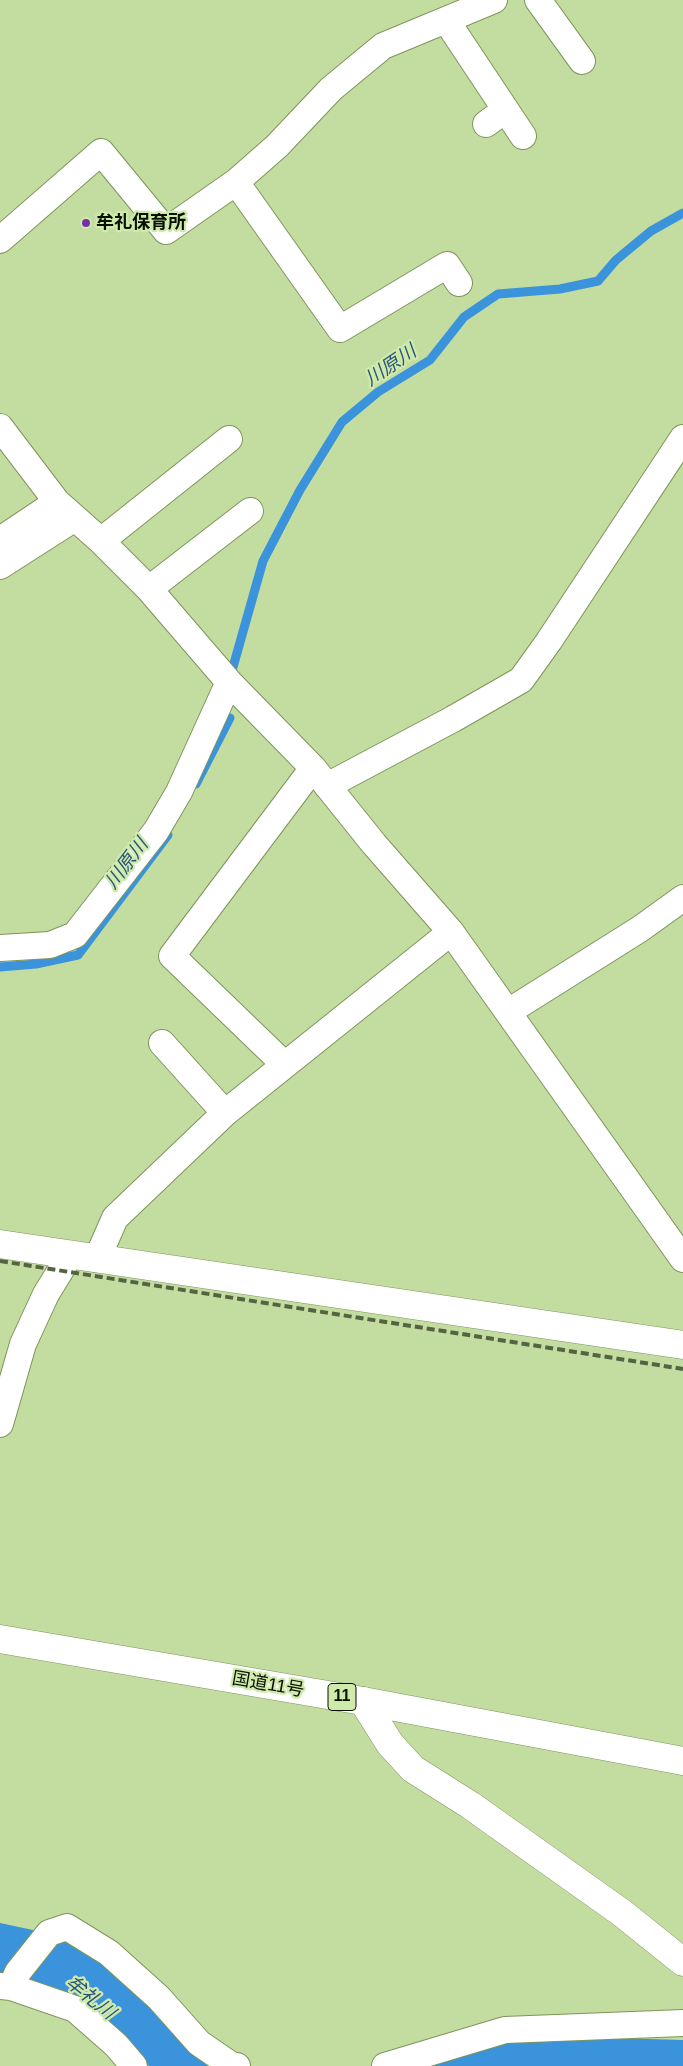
<!DOCTYPE html>
<html>
<head>
<meta charset="utf-8">
<style>
  body { margin:0 }
  canvas { display:block; background:#c3dda0 }
</style>
</head>
<body>
<canvas width="683" height="2066"></canvas>
<script>
const ctx = document.querySelector('canvas').getContext('2d');
ctx.lineJoin = 'round';
function fillPath(path, color) {
  ctx.fillStyle = color;
  ctx.fill(path, 'evenodd');
}
function toPath(rows) {
  const path = new Path2D();
  for (const r of rows) {
    path.moveTo(r[0], r[1]);
    for (let i = 2; i < r.length; i += 2) path.lineTo(r[i], r[i + 1]);
  }
  return path;
}
function strokePath(path, color, width, dash) {
  ctx.strokeStyle = color;
  ctx.lineWidth = width;
  ctx.lineCap = dash ? 'butt' : 'round';
  ctx.setLineDash(dash || []);
  ctx.stroke(path);
}
function write(font, color, halo, rows, align = 'center') {
  ctx.font = font + ' Helvetica,"Noto Sans JP",sans-serif';
  ctx.lineWidth = 4.5;
  ctx.setLineDash([]);
  ctx.textBaseline = 'middle';
  ctx.strokeStyle = halo;
  ctx.fillStyle = color;
  for (const [text, x, y, turn = 0] of rows) {
    ctx.save();
    ctx.translate(x, y);
    ctx.rotate((+turn || 0) * Math.PI / 180);
    ctx.textAlign = isNaN(turn) ? turn : align;
    if (halo) ctx.strokeText(text, 0, 0);
    ctx.fillText(text, 0, 0);
    ctx.restore();
  }
}
const water = toPath([
  [0,1923,33,1930,62,1939,113,1968,221,2066,149,2066,124,2038,0,1977],
  [547,2036,683,2040,683,2066,418,2066,512,2038]
]);
const stream = toPath([
  [233,667,263,561,300,490,342,422,378,392,430,360,464,317,498,294,560,289,598,281,616,260,651,231,683,213],
  [196,784,230,718],
  [0,967,36,964,78,955,168,835]
]);
const street = toPath([
  [538,0,582,61],
  [446,20,523,136],
  [486,124,505,110],
  [236,182,340,329,447,265,459,283],
  [0,240,101,152,166,231,236,182,277,146,331,89,383,46,494,0],
  [0,427,57,502,101,541,149,589,229,682,313,768,374,844,451,932,683,1259],
  [0,540,57,502],
  [101,541,229,439],
  [0,566,75,518],
  [149,589,250,511],
  [327,786,453,719,521,680,549,641,683,438],
  [0,948,50,945,75,935,156,831,179,792,229,682],
  [508,1012,640,929,683,898],
  [162,1043,225,1113],
  [285,1065,172,956,313,768],
  [97,1259,115,1218,225,1113,451,932],
  [0,1424,23,1344,46,1294,70,1255],
  [0,1986,11,1987,75,2009,116,2045,134,2066],
  [11,1987,18,1972,49,1933,67,1927,109,1953,159,1998,199,2043,231,2065,237,2066],
  [385,2066,505,2030,683,2023]
]);
const secondary = toPath([
  [0,1244,683,1345],
  [363,1701,390,1744,413,1769,470,1805,622,1913,683,1962]
]);
const highway = toPath([
  [0,1639,363,1701,683,1761]
]);
const rail = toPath([
  [0,1261,683,1369]
]);
const markers = [
  [86,223,5,"#7432a6"]
];
const shields = [
  [342,1697,28]
];
const shieldNames = [
  ["11",342,1697]
];
const poiNames = [
  ["牟礼保育所",96,223]
];
const streetNames = [
  ["国道11号",268,1685,10]
];
const waterNames = [
  ["川原川",391,366,-34],
  ["川原川",127,864,-53],
  ["牟礼川",90,1998,39]
];
fillPath(water, '#3b93db');
strokePath(stream, '#3b93db', 9);
strokePath(street, '#7e955b', 28);
strokePath(secondary, '#7e955b', 29);
strokePath(highway, '#7e955b', 29);
strokePath(street, '#fff', 26);
strokePath(secondary, '#fff', 28);
strokePath(highway, '#fff', 28);
strokePath(rail, '#546341', 4, [8, 4]);
for (const [x, y, r, color] of markers) {
  const dot = new Path2D();
  dot.arc(x, y, r, 0, 2 * Math.PI);
  ctx.fillStyle = color;
  ctx.fill(dot);
  strokePath(dot, '#d0eaac', 2);
}
for (const [x, y, w] of shields) {
  const box = new Path2D();
  box.roundRect(x - w / 2, y - 13.5, w, 27, 4);
  ctx.fillStyle = '#d0eaac';
  ctx.fill(box);
  strokePath(box, '#081000', 1);
}
write('bold 16px', '#081000', null, shieldNames);
write('bold 18px', '#081000', '#d0eaac', poiNames, 'left');
write('18px', '#081000', '#d0eaac', streetNames);
write('italic 19px', '#27547a', '#d0eaac', waterNames);
</script>
</body>
</html>
